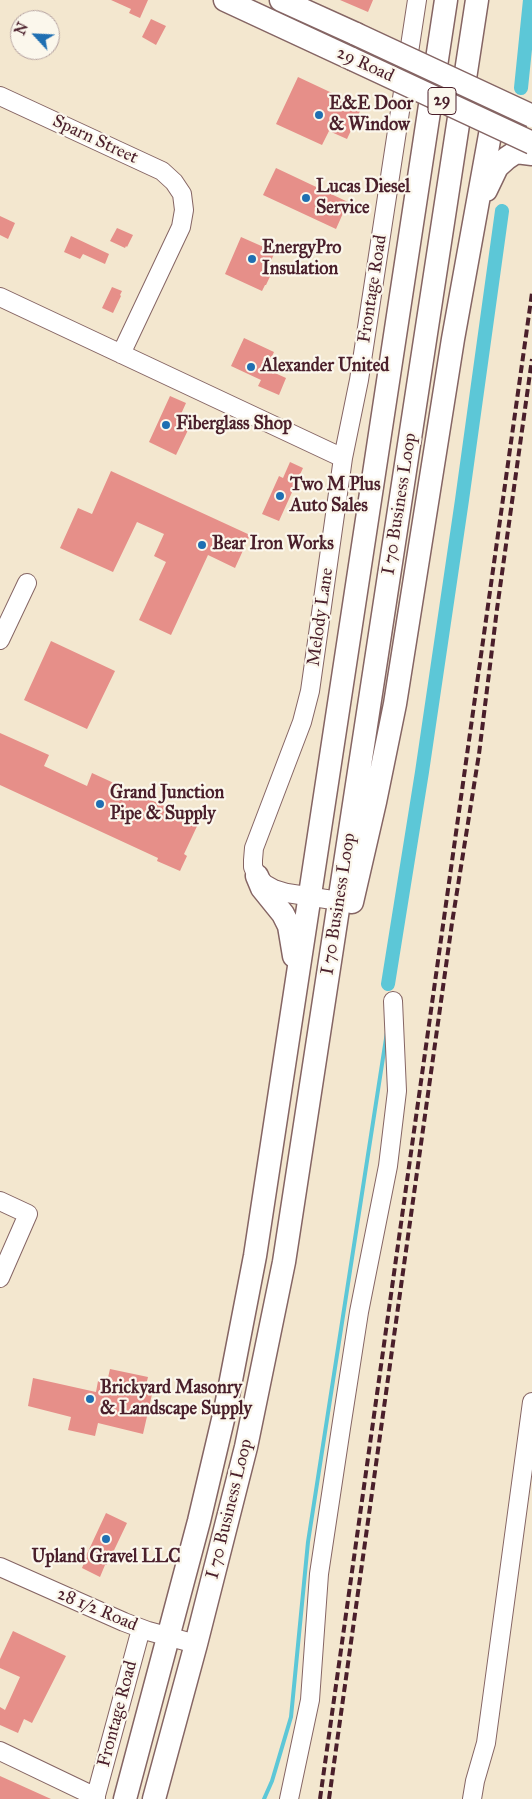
<!DOCTYPE html>
<html>
<head>
<meta charset="utf-8">
<style>
  body { margin:0 }
  #map { position:relative; width:532px; height:1799px; overflow:hidden; background:#f3e7cf; font-family:"IM FELL Great Primer",serif }
  canvas { display:block }
  .north { position:absolute; left:10px; top:10px; width:50px; height:50px; box-sizing:border-box; background:#fbf7ec; border:1px solid #b4a19f; border-radius:50%; rotate:295deg; font-size:14px; font-weight:700; line-height:20px; text-align:center; color:#4a1f2b }
  .north::after { content:''; display:block; margin:auto; width:18px; height:22px; background:#1f6fb2; clip-path:polygon(50% 0,100% 100%,50% 72%,0 100%) }
</style>
</head>
<body>
<div id="map">
<canvas width="532" height="1799"></canvas>
<div class="north">N</div>
</div>
<script>
const ctx = document.querySelector('canvas').getContext('2d');
ctx.lineJoin = 'round';
function toPath(rows) {
  const path = new Path2D();
  for (const r of rows) {
    path.moveTo(r[0], r[1]);
    for (let i = 2; i < r.length; i += 2) path.lineTo(r[i], r[i + 1]);
  }
  return path;
}
function strokePath(path, color, width, dash) {
  ctx.strokeStyle = color;
  ctx.lineWidth = width;
  ctx.lineCap = dash ? 'butt' : 'round';
  ctx.setLineDash(dash || []);
  ctx.stroke(path);
}
function fillPath(path, color) {
  ctx.fillStyle = color;
  ctx.fill(path, 'evenodd');
}
function write(font, color, halo, rows, align = 'center') {
  ctx.font = font + ' "IM FELL Great Primer",serif';
  ctx.lineWidth = 4.5;
  ctx.setLineDash([]);
  ctx.textBaseline = 'middle';
  ctx.strokeStyle = halo;
  ctx.fillStyle = color;
  for (const [text, x, y, turn = 0] of rows) {
    ctx.save();
    ctx.translate(x, y);
    ctx.rotate((+turn || 0) * Math.PI / 180);
    ctx.textAlign = isNaN(turn) ? turn : align;
    if (halo) ctx.strokeText(text, 0, 0);
    ctx.fillText(text, 0, 0);
    ctx.restore();
  }
}
const stream = toPath([
  [264,1799,272,1781,291,1717,308,1542,387,1032]
]);
const canal = toPath([
  [521,88,530,0],
  [388,984,422,772,462,500,502,211]
]);
const building = toPath([
  [111,0,148,0,140,18,129,13,131,9],
  [340,0,373,0,368,12],
  [151,19,166,26,156,45,142,37],
  [298,77,362,107,347,139,329,131,322,145,276,124],
  [276,168,348,202,336,229,263,195],
  [0,216,15,223,8,239,0,235],
  [117,228,133,235,127,247,126,246,125,248,110,241],
  [71,236,109,254,105,264,83,254,80,259,64,252],
  [241,237,275,252,269,265,274,268,266,285,265,285,262,291,225,274],
  [112,287,122,291,120,295,121,296,113,313,102,308],
  [244,338,274,352,266,369,286,378,279,395,258,386,261,380,231,366],
  [170,396,186,403,177,423,189,428,176,455,149,442],
  [290,462,303,468,279,521,262,514,279,476,283,478],
  [111,471,250,535,235,568,208,555,171,635,139,620,166,562,154,556,164,534,137,522,113,572,60,548,78,508,92,514],
  [51,641,115,671,87,729,24,700],
  [0,733,49,755,44,766,87,786,92,773,199,822,184,854,187,856,180,871,157,861,158,858,0,785],
  [110,1369,148,1377,145,1389,153,1390,143,1434,98,1423,95,1436,68,1430,71,1417,28,1406,33,1378,96,1392,98,1381,107,1382],
  [106,1513,127,1523,107,1565,105,1565,100,1577,82,1568,87,1556,86,1556],
  [13,1631,66,1656,32,1723,24,1719,18,1733,0,1725,0,1707,5,1710,20,1677,0,1668,0,1659],
  [0,1776,51,1799,0,1799]
]);
const minor = toPath([
  [0,96,162,171,174,182,182,194,184,210,181,227,121,354],
  [0,297,343,458],
  [0,640,27,583],
  [339,901,287,893,274,889,265,884,257,876,253,867,253,860,254,848,302,722,310,691,343,458,359,380,417,0],
  [0,1201,28,1214,0,1278],
  [0,1567,124,1622,148,1631,196,1644],
  [0,1751,96,1797],
  [95,1799,141,1629],
  [289,1799,310,1700,319,1574,341,1428,359,1312,388,1166,397,1091,393,1001],
  [472,1799,475,1781,486,1743,532,1402]
]);
const major = toPath([
  [225,0,352,59],
  [281,0,356,34],
  [486,190,497,167,507,158,516,152,532,154],
  [257,876,262,888,283,914,289,926,294,956],
  [352,902,375,802,395,704,453,339,495,107],
  [125,1799,199,1521,225,1411,255,1256,446,0],
  [154,1799,196,1644,246,1447,284,1262,477,0]
]);
const rail = toPath([
  [320,1799,532,293],
  [329,1799,452,923,479,754,497,609,532,359]
]);
const majorBridge = toPath([
  [356,34,532,116],
  [352,59,532,143]
]);
const markers = [
  [319,115,5,"#1f6fb2"],
  [306,198,5,"#1f6fb2"],
  [252,259,5,"#1f6fb2"],
  [251,367,5,"#1f6fb2"],
  [166,425,5,"#1f6fb2"],
  [280,496,5,"#1f6fb2"],
  [202,545,5,"#1f6fb2"],
  [100,804,5,"#1f6fb2"],
  [90,1399,5,"#1f6fb2"],
  [106,1539,5,"#1f6fb2"]
];
const shields = [
  [442,101,28]
];
const shieldNames = [
  ["29",442,101]
];
const streetNames = [
  ["29 Road",365,65,25],
  ["Sparn Street",95,140,25],
  ["Frontage Road",373,289,-81],
  ["I 70 Business Loop",400,504,-81],
  ["Melody Lane",321,617,-82],
  ["I 70 Business Loop",339,904,-81],
  ["I 70 Business Loop",230,1509,-76],
  ["28 1/2 Road",97,1610,23],
  ["Frontage Road",118,1714,-75]
];
const poiNames = [
  ["E&E Door",329,105],
  ["& Window",329,126],
  ["Lucas Diesel",316,188],
  ["Service",316,209],
  ["EnergyPro",262,249],
  ["Insulation",262,270],
  ["Alexander United",261,367],
  ["Fiberglass Shop",176,425],
  ["Two M Plus",290,486],
  ["Auto Sales",290,507],
  ["Bear Iron Works",212,545],
  ["Grand Junction",110,794],
  ["Pipe & Supply",110,815],
  ["Brickyard Masonry",100,1389],
  ["& Landscape Supply",100,1410],
  ["Upland Gravel LLC",106,1558,"center"]
];
strokePath(stream, '#5cc7d7', 4);
strokePath(canal, '#5cc7d7', 14);
fillPath(building, '#e68f89');
strokePath(minor, '#856564', 20);
strokePath(major, '#856564', 25);
strokePath(minor, '#fff', 18);
strokePath(major, '#fff', 22);
strokePath(rail, '#4a1f2b', 4, [8, 4]);
strokePath(majorBridge, '#856564', 25, []);
strokePath(majorBridge, '#fff', 22);
for (const [x, y, r, color] of markers) {
  const dot = new Path2D();
  dot.arc(x, y, r, 0, 2 * Math.PI);
  ctx.fillStyle = color;
  ctx.fill(dot);
  strokePath(dot, '#fbf7ec', 2);
}
for (const [x, y, w] of shields) {
  const box = new Path2D();
  box.roundRect(x - w / 2, y - 13.5, w, 27, 4);
  ctx.fillStyle = '#fbf7ec';
  ctx.fill(box);
  strokePath(box, '#4a1f2b', 1);
}
write('bold 16px', '#4a1f2b', null, shieldNames);
write('18px', '#4a1f2b', '#fbf7ec', streetNames);
write('bold 18px', '#4a1f2b', '#fbf7ec', poiNames, 'left');
</script>
</body>
</html>
